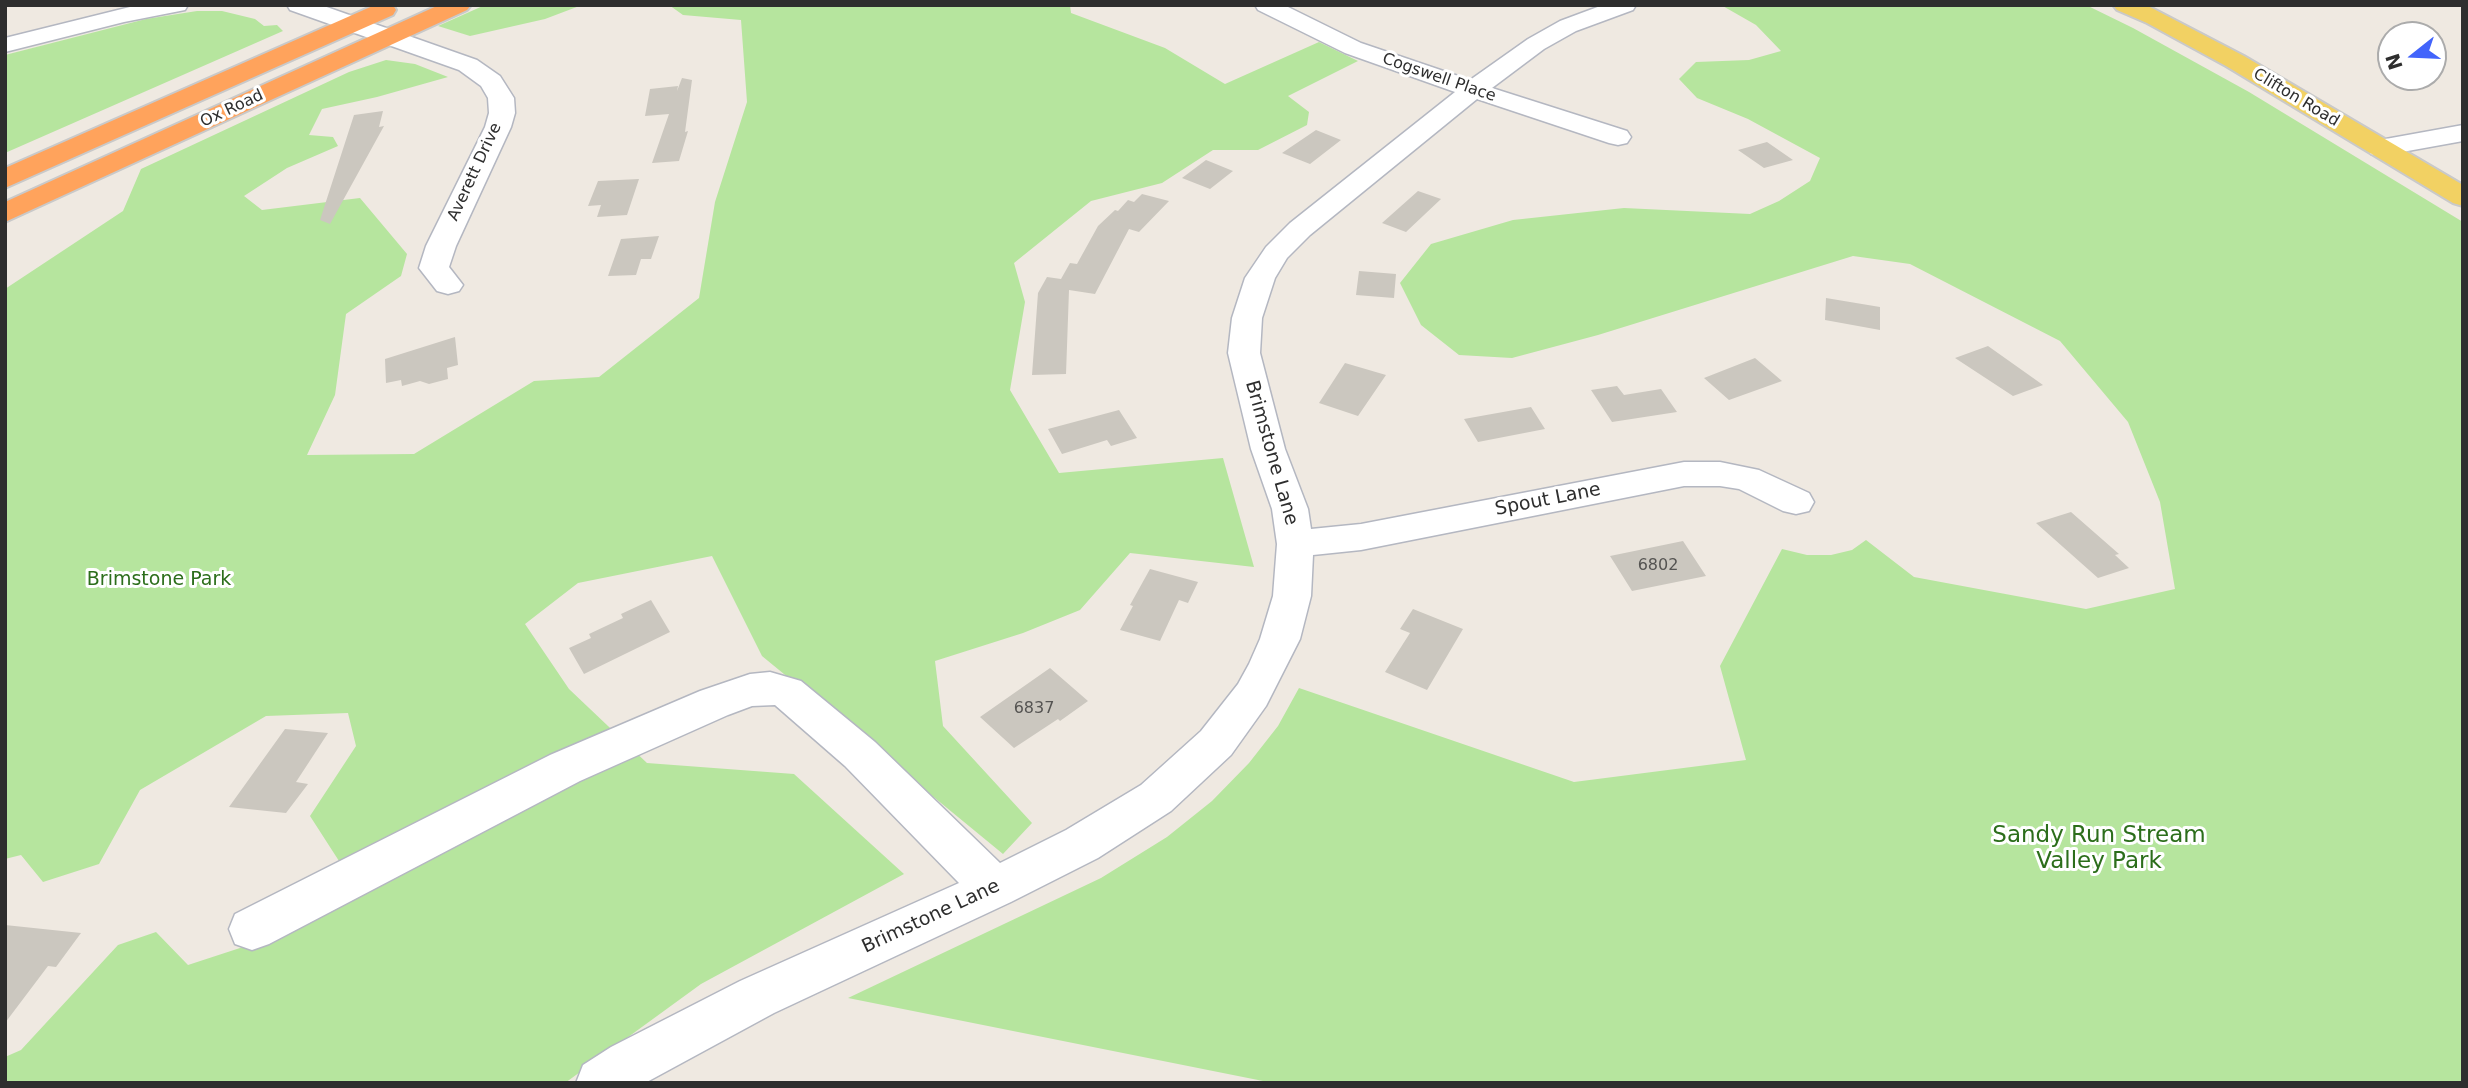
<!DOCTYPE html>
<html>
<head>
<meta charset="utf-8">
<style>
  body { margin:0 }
  #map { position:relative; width:2468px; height:1088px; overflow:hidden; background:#efe9e1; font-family:"DejaVu Sans",sans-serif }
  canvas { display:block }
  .frame { position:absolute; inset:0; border:7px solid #2e2e2e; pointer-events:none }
  .north { position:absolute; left:2377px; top:21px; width:70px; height:70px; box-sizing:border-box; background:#fff; border:2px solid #ababab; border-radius:50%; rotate:252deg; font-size:19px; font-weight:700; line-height:28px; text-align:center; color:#2e2e2e }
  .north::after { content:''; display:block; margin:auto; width:24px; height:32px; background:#4264fb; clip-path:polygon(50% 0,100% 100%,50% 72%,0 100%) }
</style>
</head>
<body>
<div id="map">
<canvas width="2468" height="1088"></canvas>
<div class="frame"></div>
<div class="north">N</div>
</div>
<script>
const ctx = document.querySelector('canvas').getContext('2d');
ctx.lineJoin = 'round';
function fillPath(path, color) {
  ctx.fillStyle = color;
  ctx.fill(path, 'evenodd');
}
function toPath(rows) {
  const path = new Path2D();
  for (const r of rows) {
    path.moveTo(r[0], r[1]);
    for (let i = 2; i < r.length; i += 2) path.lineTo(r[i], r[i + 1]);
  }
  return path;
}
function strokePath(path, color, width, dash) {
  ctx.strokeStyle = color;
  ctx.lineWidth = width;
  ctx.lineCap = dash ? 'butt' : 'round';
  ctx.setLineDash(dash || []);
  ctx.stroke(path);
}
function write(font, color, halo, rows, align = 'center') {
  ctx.font = font + ' "DejaVu Sans",sans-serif';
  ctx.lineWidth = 6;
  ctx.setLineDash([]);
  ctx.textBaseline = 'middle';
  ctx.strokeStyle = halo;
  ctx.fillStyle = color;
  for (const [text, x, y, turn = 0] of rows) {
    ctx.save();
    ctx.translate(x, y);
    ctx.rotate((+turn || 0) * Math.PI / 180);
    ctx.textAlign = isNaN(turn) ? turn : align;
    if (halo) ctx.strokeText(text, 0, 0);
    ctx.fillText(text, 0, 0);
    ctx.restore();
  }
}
const green = toPath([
  [485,5,582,5,545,19,470,36,438,26],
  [669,5,1070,5,1071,13,1165,48,1225,84,1319,42,1358,61,1288,96,1309,112,1307,125,1258,150,1213,150,1162,183,1091,201,1014,263,1025,302,1010,390,1059,473,1223,458,1254,567,1130,553,1080,610,1023,633,935,661,943,726,1032,823,1003,854,762,656,712,556,578,583,525,624,569,689,647,763,794,774,904,874,701,984,565,1083,5,1083,5,1057,21,1050,118,945,156,932,188,965,292,931,339,861,310,816,356,746,348,713,266,716,140,790,99,864,43,882,21,855,5,859,5,289,123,211,141,169,349,72,386,60,415,64,448,77,377,97,322,109,309,135,333,137,338,146,287,168,244,196,262,210,360,198,407,254,401,276,346,314,335,395,307,455,414,454,534,381,599,377,699,298,715,202,747,102,741,20,683,15],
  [1721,5,2086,5,2133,28,2249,92,2463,222,2463,1083,1273,1083,848,998,1101,878,1167,837,1212,801,1249,763,1278,726,1299,688,1574,782,1746,760,1720,666,1782,549,1807,555,1831,555,1852,550,1866,540,1914,577,2086,609,2175,589,2160,502,2128,422,2060,341,1910,264,1853,256,1598,335,1512,358,1459,355,1421,325,1400,283,1431,244,1513,220,1624,208,1750,214,1779,201,1810,181,1820,158,1748,119,1697,98,1679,79,1696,62,1749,60,1781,51,1756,25],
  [197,11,222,11,255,19,264,26,277,25,283,31,5,153,5,55,146,19]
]);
const building = toPath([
  [682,78,692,80,685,132,688,131,679,161,652,163,669,114,645,116,650,89,678,86,677,91],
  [383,111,379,127,384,126,330,224,320,220,354,115],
  [1316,130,1341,140,1310,164,1282,153],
  [1767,142,1793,160,1764,168,1738,150],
  [1206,160,1233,171,1210,189,1182,178],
  [639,179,627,215,597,217,601,205,588,206,598,181],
  [1418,191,1441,199,1406,232,1382,223],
  [1142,194,1169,201,1139,232,1129,229,1095,294,1069,290,1066,374,1032,375,1038,293,1047,277,1061,279,1070,263,1077,264,1098,226,1115,210,1118,211,1128,200,1134,202],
  [659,236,651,259,641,259,636,275,608,276,621,239],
  [1359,271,1396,274,1394,298,1356,295],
  [1826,298,1880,307,1880,330,1825,320],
  [455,337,458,365,447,368,448,379,429,384,420,381,402,386,401,380,386,383,385,359],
  [1988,346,2043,385,2013,396,1955,358],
  [1755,358,1782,381,1729,400,1704,378],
  [1345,363,1386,375,1358,416,1319,403],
  [1617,386,1624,395,1661,389,1677,412,1612,422,1591,390],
  [1531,407,1545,429,1478,442,1464,419],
  [1119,410,1137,438,1111,446,1107,440,1062,454,1048,429],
  [2071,512,2119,554,2115,555,2129,568,2098,578,2036,523],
  [1683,541,1706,576,1632,591,1610,556],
  [1150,569,1198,582,1188,603,1179,600,1160,641,1120,630,1133,606,1130,605],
  [651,600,670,632,584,674,569,648,591,638,589,634,623,618,621,614],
  [1413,609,1463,629,1427,690,1385,672,1410,633,1400,629],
  [1050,668,1088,701,1060,721,1058,719,1014,748,980,717],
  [285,729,328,733,296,782,308,784,286,813,229,807],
  [5,925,81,933,56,967,48,966,5,1023]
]);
const minor = toPath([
  [138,5,188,5,185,10,124,22,5,52,5,38,138,5],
  [287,5,321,5,477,60,500,76,514,98,515,113,511,127,456,246,449,267,463,285,459,291,448,294,437,291,419,268,426,246,485,127,489,113,488,98,481,86,459,70,290,10,287,5],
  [1255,5,1284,5,1361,43,1470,80,1528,39,1560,21,1603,5,1636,5,1633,10,1576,31,1544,49,1492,88,1627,131,1631,137,1627,143,1618,145,1609,143,1477,99,1310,235,1287,258,1275,278,1262,318,1260,353,1285,449,1308,509,1311,529,1361,524,1684,462,1720,462,1759,470,1809,493,1814,502,1809,511,1796,514,1783,511,1739,489,1720,486,1684,486,1361,550,1313,555,1311,596,1300,639,1266,706,1231,755,1171,811,1098,858,1011,902,774,1013,645,1083,576,1083,583,1065,611,1047,740,981,959,883,845,766,775,705,752,706,728,715,580,781,269,944,252,950,235,944,229,929,235,914,550,755,700,691,750,674,770,672,801,681,875,742,1000,863,1066,830,1141,785,1201,731,1238,684,1249,664,1260,639,1273,596,1277,544,1272,509,1251,449,1228,353,1232,318,1245,278,1266,247,1290,223,1455,92,1345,53,1258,10,1255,5],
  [2463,125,2463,141,2380,156,2371,154,2367,148,2371,142,2380,140,2463,125]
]);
const major = toPath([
  [2113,5,2146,5,2244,56,2463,185,2463,206,2453,203,2226,66,2147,23,2117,10,2113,5]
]);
const highway = toPath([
  [375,5,393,5,396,10,393,15,5,188,5,168,375,5],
  [439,5,471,5,467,10,5,222,5,202,439,5]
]);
const farStreetnames = [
  ["Cogswell Place",1439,78,19],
  ["Clifton Road",2296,98,31],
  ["Ox Road",232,109,-25],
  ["Averett Drive",475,172,-65]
];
const numberNames = [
  ["6802",1658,566],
  ["6837",1034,709]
];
const streetNames = [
  ["Brimstone Lane",1271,453,74],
  ["Spout Lane",1548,500,-11],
  ["Brimstone Lane",931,917,-25]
];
const parkNames = [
  ["Brimstone Park",159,580]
];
const nearParknames = [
  ["Sandy Run Stream",2099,836],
  ["Valley Park",2099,862]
];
fillPath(green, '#b6e59e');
fillPath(building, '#cbc7bf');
strokePath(minor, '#b4b7c1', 3);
strokePath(major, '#c9c9c9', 4);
strokePath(highway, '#c9c9c9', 4);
fillPath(minor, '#fff');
fillPath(major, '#f2d163');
fillPath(highway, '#ffa35c');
write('16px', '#2e2e2e', '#fff', farStreetnames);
write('16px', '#555452', null, numberNames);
write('19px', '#2e2e2e', '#fff', streetNames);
write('19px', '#2c6e1b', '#fff', parkNames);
write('23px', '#2c6e1b', '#fff', nearParknames);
</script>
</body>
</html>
